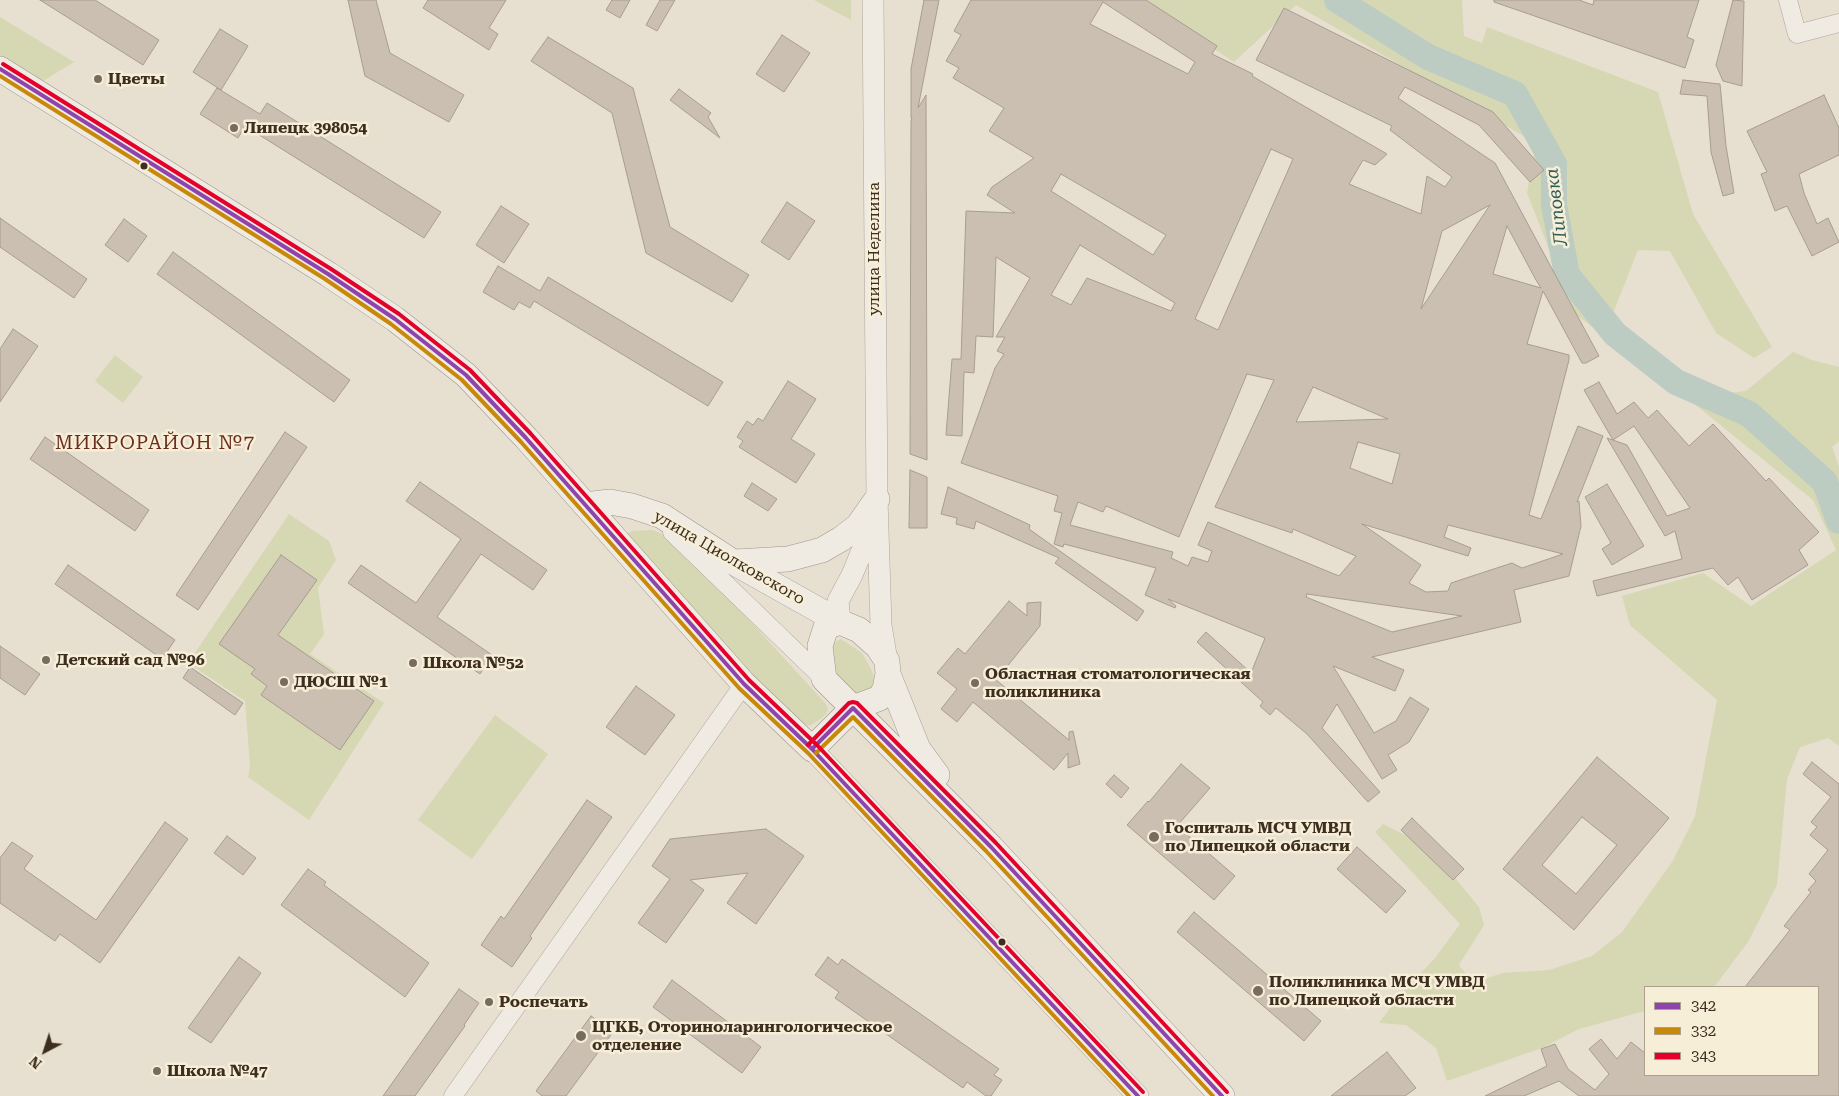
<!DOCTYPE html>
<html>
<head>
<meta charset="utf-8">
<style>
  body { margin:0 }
  #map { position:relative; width:1839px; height:1096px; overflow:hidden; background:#e7e0d1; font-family:"Roboto Serif",serif }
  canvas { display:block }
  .legend { position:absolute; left:1644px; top:986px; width:175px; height:90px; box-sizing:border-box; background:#f7eed8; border:1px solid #ada18e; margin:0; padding:6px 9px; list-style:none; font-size:15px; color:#3d2e20 }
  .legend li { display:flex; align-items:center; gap:10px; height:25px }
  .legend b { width:25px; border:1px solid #ada18e }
  .north { position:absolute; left:20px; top:1026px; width:50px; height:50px; -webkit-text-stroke:4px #f7eed8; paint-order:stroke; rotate:220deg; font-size:14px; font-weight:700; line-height:20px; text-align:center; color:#3d2e20 }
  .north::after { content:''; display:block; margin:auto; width:18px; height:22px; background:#3d2e20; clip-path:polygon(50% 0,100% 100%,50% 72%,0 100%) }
</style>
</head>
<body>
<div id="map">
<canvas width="1839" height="1096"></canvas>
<ul class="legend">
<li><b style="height:6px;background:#8e44ad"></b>342</li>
<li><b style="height:6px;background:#c88808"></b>332</li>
<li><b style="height:6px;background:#e4002b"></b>343</li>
</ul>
<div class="north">N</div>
</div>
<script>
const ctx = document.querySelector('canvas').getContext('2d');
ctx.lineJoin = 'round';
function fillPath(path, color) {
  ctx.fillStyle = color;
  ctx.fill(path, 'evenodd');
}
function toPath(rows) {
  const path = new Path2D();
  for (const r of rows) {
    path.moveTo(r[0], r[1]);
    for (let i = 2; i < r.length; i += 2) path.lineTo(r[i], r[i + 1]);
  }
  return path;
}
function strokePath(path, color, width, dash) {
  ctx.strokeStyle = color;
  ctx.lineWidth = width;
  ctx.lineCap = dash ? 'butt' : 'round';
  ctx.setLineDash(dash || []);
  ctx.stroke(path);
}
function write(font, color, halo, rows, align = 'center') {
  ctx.font = font + ' "Roboto Serif",serif';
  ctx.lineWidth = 5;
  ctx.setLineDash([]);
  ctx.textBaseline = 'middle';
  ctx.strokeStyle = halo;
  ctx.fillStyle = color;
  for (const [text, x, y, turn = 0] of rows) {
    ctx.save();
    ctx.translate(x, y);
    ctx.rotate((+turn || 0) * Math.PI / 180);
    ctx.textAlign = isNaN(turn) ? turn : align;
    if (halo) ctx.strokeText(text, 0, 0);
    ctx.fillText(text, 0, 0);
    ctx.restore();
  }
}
const green = toPath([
  [814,0,851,0,851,20],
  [1140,0,1462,0,1464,36,1482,43,1487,27,1658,92,1693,214,1772,347,1754,358,1716,333,1670,251,1638,250,1604,336,1574,313,1527,193,1536,143,1296,5,1234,62],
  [0,17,74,62,43,81,0,55],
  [1793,352,1812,360,1839,367,1839,441,1832,447,1839,467,1839,746,1828,738,1800,747,1787,779,1777,885,1748,942,1714,987,1645,987,1645,1011,1579,1029,1542,1048,1447,1081,1436,1048,1406,1025,1379,1023,1399,996,1435,958,1460,924,1375,832,1383,824,1405,835,1448,869,1479,907,1484,925,1459,965,1473,983,1502,973,1549,970,1592,956,1622,932,1672,862,1695,816,1717,700,1630,625,1622,596,1703,573,1751,606,1836,550,1813,500,1687,398,1746,391],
  [115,355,143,377,123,403,95,381],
  [289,514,329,541,336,560,318,588,324,634,310,654,384,703,309,820,248,777,250,766,245,701,188,663],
  [653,530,677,541,826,704,828,709,826,714,822,718,811,725,802,726,790,720,627,534,632,531],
  [841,639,862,653,871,669,874,677,873,685,870,693,859,699,836,683,831,645],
  [495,715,548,754,472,859,418,820]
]);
const river = toPath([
  [1337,0,1428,57,1515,94,1554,164,1554,205,1567,275,1615,334,1676,382,1749,414,1825,482,1839,521]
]);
const building = toPath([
  [40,0,95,0,159,40,143,65,40,0],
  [348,0,376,0,390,53,464,95,449,122,365,76,348,0],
  [428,0,506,0,489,28,498,34,489,50,423,8,428,0],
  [612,0,630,0,620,18,606,10,612,0],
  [660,0,675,0,657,31,646,25,660,0],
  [924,0,939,0,918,108,926,95,927,460,910,454,911,121,912,118,911,118,911,69,924,0],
  [971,0,1146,0,1217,46,1212,54,1253,74,1252,76,1387,154,1375,165,1363,160,1349,184,1421,214,1427,176,1445,187,1452,177,1390,130,1392,126,1256,60,1284,8,1493,112,1544,170,1530,182,1479,125,1405,87,1398,98,1495,163,1599,356,1586,363,1582,363,1543,291,1527,344,1569,355,1569,360,1529,515,1541,519,1578,426,1603,436,1577,502,1579,501,1581,526,1569,576,1514,590,1521,622,1372,657,1404,670,1395,691,1333,666,1374,733,1396,721,1410,697,1429,709,1409,742,1388,755,1397,770,1382,779,1337,704,1322,728,1380,792,1368,802,1307,734,1276,708,1270,715,1260,706,1263,702,1197,642,1206,632,1251,673,1265,638,1168,599,1176,606,1175,608,1145,595,1156,568,1064,544,1063,547,1054,544,1062,513,1054,511,1058,496,961,463,995,368,1004,354,997,351,1005,337,996,337,1030,278,996,257,993,337,976,336,974,373,964,372,962,436,946,435,952,359,961,359,966,211,1015,213,987,195,992,187,1034,158,989,131,1004,108,953,78,959,68,946,61,961,35,954,31,971,0],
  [1103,2,1195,62,1188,74,1090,24,1103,2],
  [1271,149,1293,159,1218,330,1195,319,1271,149],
  [1061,174,1166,235,1153,255,1051,191,1061,174],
  [1490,205,1421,309,1442,231,1490,205],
  [1507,226,1536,280,1541,288,1493,274,1507,226],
  [1080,245,1175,303,1171,311,1087,278,1071,305,1051,295,1080,245],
  [1247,374,1274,380,1215,507,1292,533,1293,529,1356,556,1339,576,1208,522,1198,545,1212,551,1208,562,1192,557,1188,566,1171,558,1173,552,1070,525,1078,502,1103,512,1106,506,1179,537,1247,374],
  [1313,387,1388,419,1296,422,1313,387],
  [1358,442,1400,454,1392,484,1350,468,1358,442],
  [1362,524,1468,556,1471,548,1444,537,1448,525,1563,554,1522,568,1512,563,1451,583,1448,591,1426,592,1409,583,1421,565,1362,524],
  [1307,594,1462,616,1392,632,1306,597,1307,594],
  [1494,0,1579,0,1593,5,1594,0,1699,0,1687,37,1694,40,1685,68,1494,2,1494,0],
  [1733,0,1744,1,1742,86,1723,81,1716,65,1733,0],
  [220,29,248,46,221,90,193,72,220,29],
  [782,35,810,53,784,92,756,74,782,35],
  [548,37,633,88,670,227,749,275,732,302,646,253,612,113,531,61,548,37],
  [1683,80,1720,84,1726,146,1734,193,1723,196,1711,152,1707,96,1680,94,1683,80],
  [217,88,260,114,267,103,441,212,424,238,245,126,238,138,200,114,217,88],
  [679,89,711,113,708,117,720,138,670,100,679,89],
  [1824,95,1839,128,1839,155,1799,174,1804,193,1817,224,1828,218,1839,242,1812,256,1787,206,1775,211,1761,174,1767,172,1747,131,1824,95],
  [787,202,815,221,789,260,761,242,787,202],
  [501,206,529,224,504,263,476,245,501,206],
  [0,218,87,279,74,298,0,247,0,218],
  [124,219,147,236,128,262,105,245,124,219],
  [173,252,350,380,334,402,157,274,173,252],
  [498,266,540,291,548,277,723,382,708,406,534,301,530,308,519,302,514,310,483,292,498,266],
  [13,329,38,346,0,402,0,349,13,329],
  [788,381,816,399,791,439,815,454,796,483,739,447,743,441,737,437,747,421,753,425,758,418,763,421,788,381],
  [1599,382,1617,414,1634,402,1648,418,1657,410,1689,446,1713,424,1766,481,1769,478,1819,532,1799,550,1808,565,1752,600,1738,577,1728,585,1713,568,1597,596,1593,581,1682,559,1675,531,1665,536,1607,438,1627,445,1667,516,1690,508,1634,426,1613,440,1584,390,1599,382],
  [285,432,307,447,198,610,176,595,285,432],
  [45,437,149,510,135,531,30,459,45,437],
  [910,470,927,477,927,528,909,528,910,470],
  [420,482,547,570,533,590,481,554,437,617,492,655,480,674,348,583,361,565,416,603,461,539,406,501,420,482],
  [752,483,777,499,768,511,744,496,752,483],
  [1607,484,1644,546,1612,565,1602,549,1611,543,1585,497,1607,484],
  [948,487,1030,525,1029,529,1144,611,1137,621,1055,563,1059,558,976,521,974,529,956,524,957,518,941,514,948,487],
  [281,555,317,580,278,635,374,701,340,750,261,695,267,686,251,674,255,669,219,644,281,555],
  [68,565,175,640,162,659,55,584,68,565],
  [1009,601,1027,616,1027,603,1041,602,1040,626,996,680,1069,740,1069,732,1073,731,1080,764,1068,768,1068,753,1054,770,973,702,957,722,941,709,957,689,937,673,958,648,965,654,1009,601],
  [0,646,40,674,25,695,0,678,0,646],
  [190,667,243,703,235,715,183,678,190,667],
  [636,686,675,715,645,755,606,727,636,686],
  [1597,757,1669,818,1574,930,1503,869,1597,757],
  [1582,817,1617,845,1576,894,1542,865,1582,817],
  [1812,762,1839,784,1839,1096,1579,1096,1559,1081,1524,1096,1485,1096,1547,1066,1541,1049,1555,1044,1568,1069,1595,1090,1609,1074,1589,1049,1601,1039,1617,1059,1631,1042,1645,1053,1645,1075,1818,1075,1818,987,1745,987,1790,930,1784,926,1811,892,1808,890,1816,881,1809,874,1828,850,1810,835,1817,827,1811,822,1831,797,1803,774,1812,762],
  [1181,764,1210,788,1177,826,1235,876,1214,900,1127,825,1148,801,1149,802,1181,764],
  [1114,775,1129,788,1121,798,1106,784,1114,775],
  [587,800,612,817,530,936,532,938,512,967,481,945,501,916,504,919,587,800],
  [1412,818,1464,869,1453,880,1401,830,1412,818],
  [165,822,188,839,100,963,60,934,55,941,0,903,0,858,12,842,33,856,24,869,96,920,165,822],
  [766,829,804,856,756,924,727,903,748,873,690,880,704,890,666,943,638,923,670,879,652,866,670,839,766,829],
  [227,836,256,858,243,875,214,853,227,836],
  [1357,847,1406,891,1386,913,1337,869,1357,847],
  [308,869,326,882,324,885,429,963,405,997,281,905,308,869],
  [1194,912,1321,1021,1304,1041,1177,932,1194,912],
  [239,957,261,973,211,1043,188,1028,239,957],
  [828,957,838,965,842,959,999,1069,994,1075,1002,1080,991,1096,986,1096,967,1082,963,1088,835,998,839,992,815,975,828,957],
  [672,980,761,1047,742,1073,653,1007,672,980],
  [459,989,479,1003,464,1025,465,1026,415,1096,383,1096,459,989],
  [591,1016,613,1032,566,1096,542,1096,536,1091,591,1016],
  [1387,1052,1416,1088,1405,1096,1331,1096,1387,1052]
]);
const minor = toPath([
  [1788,0,1797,34,1839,23],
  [672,532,824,679],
  [453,1096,744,684]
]);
const tertiary = toPath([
  [873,0,877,499,881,625,887,661],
  [840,622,838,601,852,575,863,548,871,521],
  [812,749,1138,1096]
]);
const secondary = toPath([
  [0,69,328,274,395,319,466,375,526,438,744,684,812,749,853,708,991,847,1222,1096],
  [585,505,610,502,632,506,662,516,733,562,840,622,859,630,878,647,887,661,888,674,885,689,880,698,853,708,824,679,820,646,826,627,840,622],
  [735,562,788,559,822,550,841,539,858,526,877,499],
  [888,674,918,749,937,775]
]);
const bus1 = toPath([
  [0,69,328,274,395,319,466,375,526,438,744,684,812,749,1138,1096],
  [812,749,853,708,991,847,1222,1096]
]);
const bus2 = toPath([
  [0,76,325,279,391,324,462,380,521,442,739,688,808,753,1129,1096],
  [816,753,853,717,986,851,1213,1096]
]);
const bus3 = toPath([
  [3,64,331,269,399,314,470,370,531,434,749,680,817,745,1143,1092],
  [808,745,849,703,853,702,857,703,996,843,1227,1092]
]);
const markers = [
  [98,79,5,"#786c5e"],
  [234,128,5,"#786c5e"],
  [144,166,4.5,"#3d2e20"],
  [46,660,5,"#786c5e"],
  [413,663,5,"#786c5e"],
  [284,682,5,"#786c5e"],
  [975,683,5,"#786c5e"],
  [1154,837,6,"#786c5e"],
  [1002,942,4.5,"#3d2e20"],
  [1258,991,6,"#786c5e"],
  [489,1002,5,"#786c5e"],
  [581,1036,6,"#786c5e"],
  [157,1071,5,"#786c5e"]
];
const poiNames = [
  ["Цветы",108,79],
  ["Липецк 398054",244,128],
  ["Детский сад №96",56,660],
  ["Школа №52",423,663],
  ["Областная стоматологическая",985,674],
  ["поликлиника",985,692],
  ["ДЮСШ №1",294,682],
  ["Госпиталь МСЧ УМВД",1165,828],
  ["по Липецкой области",1165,846],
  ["Поликлиника МСЧ УМВД",1269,982],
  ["по Липецкой области",1269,1000],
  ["Роспечать",499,1002],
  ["ЦГКБ, Оториноларингологическое",592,1027],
  ["отделение",592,1045],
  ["Школа №47",167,1071]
];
const streetNames = [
  ["улица Неделина",874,249,-90],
  ["улица Циолковского",729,558,30]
];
const waterNames = [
  ["Липовка",1557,207,-97]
];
const quarterNames = [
  ["МИКРОРАЙОН №7",155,443]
];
fillPath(green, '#d6d7b3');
strokePath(river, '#bcccc2', 26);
fillPath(building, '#cbbfb2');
strokePath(building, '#a89c90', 1);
strokePath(minor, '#ada599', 19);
strokePath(tertiary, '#ada599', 22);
strokePath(secondary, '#9c958a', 26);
strokePath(minor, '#efebe3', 18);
strokePath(tertiary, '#efebe3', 21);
strokePath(secondary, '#efebe3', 25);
strokePath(bus1, '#8e44ad', 4);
strokePath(bus2, '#c88808', 4);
strokePath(bus3, '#e4002b', 4);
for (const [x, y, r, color] of markers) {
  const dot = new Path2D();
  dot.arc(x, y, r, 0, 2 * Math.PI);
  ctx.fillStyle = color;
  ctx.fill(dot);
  strokePath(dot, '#f7eed8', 2);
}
write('bold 16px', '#3d2e20', '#f7eed8', poiNames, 'left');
write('16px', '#3d2e20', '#f7eed8', streetNames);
write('italic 18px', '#2f5d5a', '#f7eed8', waterNames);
ctx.letterSpacing = '1px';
write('19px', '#6b2e1e', '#f7eed8', quarterNames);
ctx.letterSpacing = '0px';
</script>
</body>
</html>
